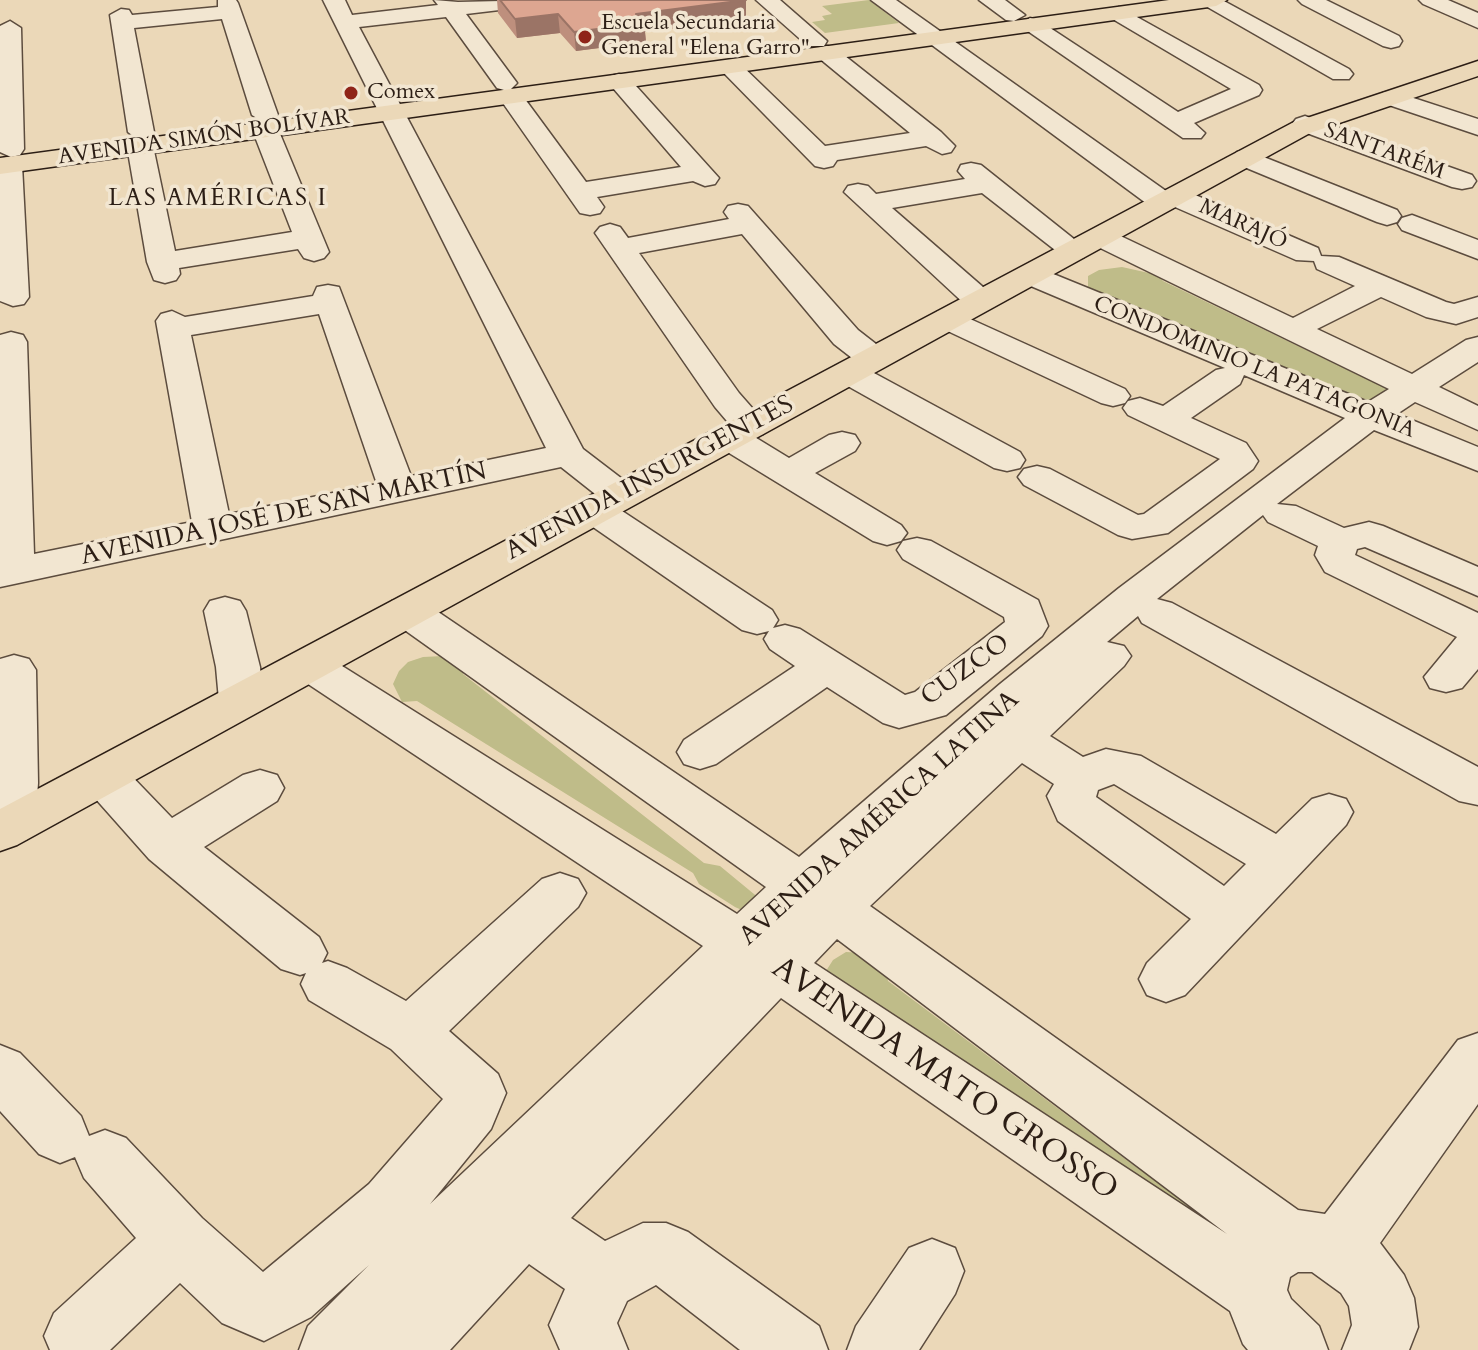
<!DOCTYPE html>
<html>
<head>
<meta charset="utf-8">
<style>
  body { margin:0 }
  canvas { display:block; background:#ebd8b8 }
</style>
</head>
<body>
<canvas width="1478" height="1350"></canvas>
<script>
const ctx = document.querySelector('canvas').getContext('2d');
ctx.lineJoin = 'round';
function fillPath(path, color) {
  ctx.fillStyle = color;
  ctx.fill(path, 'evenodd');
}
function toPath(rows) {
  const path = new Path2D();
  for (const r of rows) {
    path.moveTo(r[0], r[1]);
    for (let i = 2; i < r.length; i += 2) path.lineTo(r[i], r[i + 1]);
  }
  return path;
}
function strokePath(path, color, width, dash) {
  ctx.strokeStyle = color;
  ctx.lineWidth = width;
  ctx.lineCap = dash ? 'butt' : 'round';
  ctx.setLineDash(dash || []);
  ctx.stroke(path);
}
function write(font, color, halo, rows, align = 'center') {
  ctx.font = font + ' Cardo,serif';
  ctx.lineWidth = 7;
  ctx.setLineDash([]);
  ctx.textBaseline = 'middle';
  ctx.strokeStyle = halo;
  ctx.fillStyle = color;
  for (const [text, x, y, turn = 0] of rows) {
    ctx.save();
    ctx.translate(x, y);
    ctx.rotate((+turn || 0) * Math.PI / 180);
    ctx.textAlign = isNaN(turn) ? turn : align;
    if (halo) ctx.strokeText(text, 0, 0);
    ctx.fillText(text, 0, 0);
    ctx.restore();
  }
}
const green = toPath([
  [869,0,899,23,825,33,812,22,825,20,822,16,832,14,822,6],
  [1122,267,1158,275,1163,281,1354,373,1372,375,1386,388,1384,396,1375,401,1358,402,1088,289,1088,276,1099,270],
  [443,656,462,662,463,674,704,863,720,866,760,899,744,911,735,907,699,884,693,873,417,701,402,702,393,684,399,671,408,662,423,657],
  [846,952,865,953,885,964,888,981,1140,1170,1152,1173,1225,1224,1224,1235,826,971,833,960]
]);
const minor = toPath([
  [218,0,236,0,238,3,278,115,267,122,278,129,329,252,324,258,314,261,304,258,298,249,179,268,180,274,176,280,165,283,154,280,147,262,127,146,131,140,137,139,128,132,110,15,121,9,129,10,132,15,218,7,218,0],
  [222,19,252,115,263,122,252,129,292,232,175,251,153,146,144,139,154,132,134,28,222,19],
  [323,0,345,0,352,15,438,5,434,0,458,2,544,0,533,6,466,14,517,83,511,89,519,91,586,182,681,167,607,81,611,76,619,74,627,76,719,178,715,184,705,186,693,181,597,197,604,207,600,213,590,215,580,213,498,96,504,90,497,88,446,17,359,27,583,449,634,488,640,496,634,504,621,507,613,505,772,610,778,620,773,628,785,625,800,629,905,695,915,692,1005,622,1004,617,903,559,897,550,903,541,917,538,931,541,1038,600,1048,626,1042,636,946,715,899,728,883,723,827,687,716,764,700,769,684,764,677,752,684,740,795,666,770,649,764,639,769,631,757,634,742,630,580,518,575,510,580,502,594,498,604,501,561,467,0,587,0,335,11,332,23,335,27,342,34,554,192,522,156,321,161,314,172,311,185,317,313,296,317,287,328,285,339,287,411,476,546,448,323,0],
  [319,314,377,484,229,514,191,335,319,314],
  [756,0,780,0,827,41,824,46,808,46,756,0],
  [871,0,896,0,1166,191,1176,189,1186,191,1318,248,1321,256,1339,257,1446,302,1454,304,1478,297,1478,317,1456,324,1426,317,1381,297,1317,329,1412,374,1466,340,1478,337,1478,362,1439,387,1478,406,1478,430,1415,402,1397,414,1478,447,1478,471,1374,430,1277,504,1296,506,1344,528,1369,522,1383,526,1478,567,1478,596,1365,547,1357,549,1355,555,1478,613,1478,669,1462,688,1446,692,1430,688,1424,677,1457,637,1325,572,1315,555,1318,546,1268,522,1263,515,1157,599,1172,603,1478,767,1478,805,1459,801,1142,623,1138,616,1107,642,1124,646,1131,656,1124,666,1050,736,1083,757,1106,749,1141,756,1276,834,1312,799,1329,794,1346,799,1353,812,1346,825,1185,995,1166,1002,1147,995,1139,979,1147,963,1191,919,1058,821,1047,796,1054,784,1022,763,870,906,1298,1210,1325,1214,1458,1040,1478,1033,1478,1104,1380,1243,1404,1275,1414,1298,1418,1327,1409,1350,1342,1350,1352,1325,1349,1306,1341,1293,1312,1272,1298,1272,1290,1277,1287,1290,1291,1299,1319,1326,1328,1350,1248,1350,1243,1344,1230,1311,781,998,571,1218,605,1241,643,1223,666,1223,688,1232,819,1326,828,1350,740,1350,656,1285,627,1301,617,1323,628,1350,560,1350,549,1325,565,1289,529,1264,450,1350,299,1350,308,1326,369,1265,311,1317,264,1341,222,1323,180,1283,110,1350,50,1350,44,1336,54,1313,136,1238,84,1178,75,1157,60,1163,39,1154,0,1111,0,1045,20,1053,81,1116,89,1136,105,1130,126,1138,202,1218,263,1272,369,1184,443,1099,391,1049,309,1000,301,984,306,973,300,975,281,969,149,859,86,788,79,776,86,764,103,759,120,764,172,818,243,775,260,770,277,775,284,788,277,801,204,847,319,937,327,953,322,963,328,961,347,968,406,1001,542,879,560,873,578,879,586,893,578,907,449,1031,498,1074,506,1093,491,1129,430,1204,703,946,293,674,286,664,293,654,308,649,323,654,737,914,766,887,392,621,386,611,392,601,407,597,422,601,799,857,1000,684,1119,588,1345,418,1244,375,1240,384,1191,418,1246,443,1258,461,1253,469,1168,533,1132,539,1118,535,1024,485,1018,477,1024,469,1037,466,1050,469,1138,515,1144,514,1220,459,1128,415,1123,408,1128,401,1140,398,1163,406,1216,370,1225,368,1019,281,1015,275,1019,269,1030,266,1041,269,1368,402,1389,389,1090,243,1085,237,1090,231,1100,228,1110,231,1293,318,1355,286,1317,269,1314,261,1296,260,1175,207,1164,211,1154,209,871,0],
  [1114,784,1246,864,1224,886,1096,797,1098,790,1114,784],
  [837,939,1227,1234,814,963,837,939],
  [979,0,1005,0,1025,15,1014,21,1006,20,979,0],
  [1222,0,1349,69,1353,74,1349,79,1333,79,1197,1,1222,0],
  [1298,0,1326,0,1399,36,1402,41,1399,46,1391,48,1383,46,1302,4,1298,0],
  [1419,0,1448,0,1478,13,1478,28,1423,4,1419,0],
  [1119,7,1259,85,1262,90,1259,95,1194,123,1205,133,1201,138,1183,138,1019,25,1030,18,1038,20,1178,112,1231,89,1111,18,1108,13,1119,7],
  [10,21,21,28,24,149,20,155,11,157,0,152,0,26,10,21],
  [827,46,835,48,941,132,955,146,951,152,942,154,926,146,837,160,833,166,824,168,815,166,717,66,721,61,737,61,825,146,910,133,819,58,816,53,819,48,827,46],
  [1392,91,1478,119,1478,135,1383,103,1380,98,1383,93,1392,91],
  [1305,116,1472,175,1476,181,1472,187,1462,189,1452,187,1296,129,1292,124,1296,119,1305,116],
  [1246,150,1397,210,1401,216,1397,222,1387,225,1377,222,1237,164,1233,158,1237,152,1246,150],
  [9,157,18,159,22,165,29,297,24,304,13,306,0,301,0,159,9,157],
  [971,163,981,165,1089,251,1084,257,1074,260,1064,257,982,193,892,208,991,294,996,301,991,308,980,310,969,308,844,192,848,186,858,184,868,186,876,194,965,179,958,171,961,165,971,163],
  [738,204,748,206,858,330,885,351,890,358,885,365,873,368,861,365,834,344,742,234,639,253,739,393,768,426,763,434,753,436,789,458,829,435,842,432,855,435,860,443,855,451,815,473,901,525,907,533,901,541,887,545,873,541,716,445,711,437,716,429,732,427,715,407,595,233,600,227,610,224,620,227,628,238,729,219,724,212,728,206,738,204],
  [1412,215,1478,240,1478,259,1402,230,1398,224,1402,218,1412,215],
  [948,309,1125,389,1130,396,1125,403,1113,406,1101,403,937,326,932,319,937,312,948,309],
  [849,363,861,366,1020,452,1025,460,1020,468,1007,471,994,468,837,380,832,373,837,366,849,363],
  [225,597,240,601,246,611,260,667,263,700,257,711,241,716,225,711,219,700,216,667,204,611,210,601,225,597],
  [14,655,29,659,36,670,38,783,35,826,27,839,10,845,0,842,0,659,14,655],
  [932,1239,955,1248,964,1271,955,1294,919,1350,847,1350,856,1326,909,1248,932,1239]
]);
const major = toPath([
  [1169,0,1227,0,1216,6,0,174,0,158,1169,0],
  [1478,61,1478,76,1310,133,17,845,0,851,0,809,1292,123,1478,61]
]);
const wall = toPath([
  [497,0,746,0,746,19,645,32,646,42,576,51,560,33,517,38,498,13]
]);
const shadedWall = toPath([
  [746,0,746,19,645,32,646,42,576,51,574,32,636,14],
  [558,14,560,33,517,38,515,19]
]);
const building = toPath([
  [500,0,746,0,636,14,645,23,574,32,558,14,515,19,500,0]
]);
const markers = [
  [585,37,8,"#8f2418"],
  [351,93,8,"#8f2418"]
];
const farPoinames = [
  ["Escuela Secundaria",601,24],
  ["General \"Elena Garro\"",601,49],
  ["Comex",367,93]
];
const farStreetnames = [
  ["AVENIDA SIMÓN BOLÍVAR",204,138,-8],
  ["SANTARÉM",1384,152,20],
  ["MARAJÓ",1242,225,24],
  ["CONDOMINIO LA PATAGONIA",1254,368,22]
];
const farNeighbourhoodnames = [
  ["LAS AMÉRICAS I",218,199]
];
const streetNames = [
  ["AVENIDA INSURGENTES",650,479,-28],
  ["AVENIDA JOSÉ DE SAN MARTÍN",284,515,-12],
  ["CUZCO",966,671,-36],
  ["AVENIDA AMÉRICA LATINA",880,819,-42]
];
const nearStreetnames = [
  ["AVENIDA MATO GROSSO",944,1080,34]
];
fillPath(green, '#bfbc89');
strokePath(minor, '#5c4c3e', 3);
strokePath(major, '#2c1e15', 3);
fillPath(minor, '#f2e6d1');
fillPath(major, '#ebd8b8');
fillPath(wall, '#be8f7d');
fillPath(shadedWall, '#9b7466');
fillPath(building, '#dda691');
strokePath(building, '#9b7466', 2);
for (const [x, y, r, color] of markers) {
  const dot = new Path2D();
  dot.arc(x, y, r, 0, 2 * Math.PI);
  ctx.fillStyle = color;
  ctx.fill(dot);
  strokePath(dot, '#f2e6d1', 3);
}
write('22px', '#2c1e15', '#f2e6d1', farPoinames, 'left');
write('22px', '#2c1e15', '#f2e6d1', farStreetnames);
ctx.letterSpacing = '2px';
write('24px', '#2c1e15', '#f2e6d1', farNeighbourhoodnames);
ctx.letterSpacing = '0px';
write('26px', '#2c1e15', '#f2e6d1', streetNames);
write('32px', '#2c1e15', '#f2e6d1', nearStreetnames);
</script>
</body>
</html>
